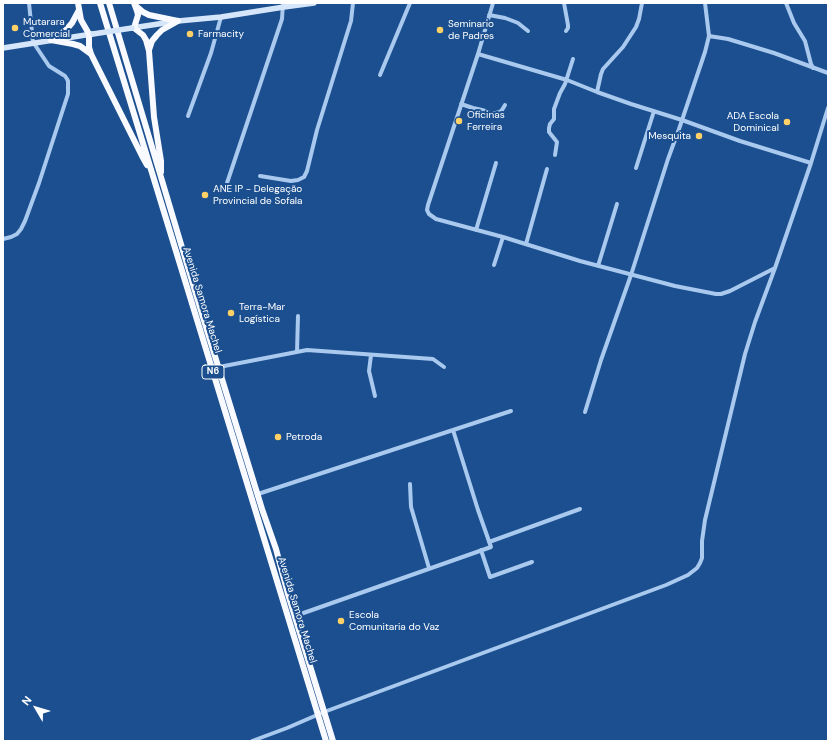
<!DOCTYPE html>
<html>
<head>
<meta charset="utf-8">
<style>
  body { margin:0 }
  #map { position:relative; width:831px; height:744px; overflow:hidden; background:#1b4f8f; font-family:"DM Sans",sans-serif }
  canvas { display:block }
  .frame { position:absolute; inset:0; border:4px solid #fff; pointer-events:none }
  .north { position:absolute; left:16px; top:688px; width:40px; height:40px; -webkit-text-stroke:3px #1b4f8f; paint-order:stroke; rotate:308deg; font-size:11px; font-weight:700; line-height:16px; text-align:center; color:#fff }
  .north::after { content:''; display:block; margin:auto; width:14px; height:18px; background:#fff; clip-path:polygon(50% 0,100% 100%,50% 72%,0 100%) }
</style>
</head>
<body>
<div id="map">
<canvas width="831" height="744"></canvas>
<div class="frame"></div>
<div class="north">N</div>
</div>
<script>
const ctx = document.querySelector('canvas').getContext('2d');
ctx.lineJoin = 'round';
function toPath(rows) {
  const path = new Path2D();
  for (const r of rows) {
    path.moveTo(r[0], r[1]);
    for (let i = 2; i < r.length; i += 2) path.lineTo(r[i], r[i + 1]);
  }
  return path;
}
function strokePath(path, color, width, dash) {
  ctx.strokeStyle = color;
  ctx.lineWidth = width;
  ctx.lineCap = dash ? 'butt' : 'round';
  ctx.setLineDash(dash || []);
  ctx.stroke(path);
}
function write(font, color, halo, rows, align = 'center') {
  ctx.font = font + ' "DM Sans",sans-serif';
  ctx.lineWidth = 4;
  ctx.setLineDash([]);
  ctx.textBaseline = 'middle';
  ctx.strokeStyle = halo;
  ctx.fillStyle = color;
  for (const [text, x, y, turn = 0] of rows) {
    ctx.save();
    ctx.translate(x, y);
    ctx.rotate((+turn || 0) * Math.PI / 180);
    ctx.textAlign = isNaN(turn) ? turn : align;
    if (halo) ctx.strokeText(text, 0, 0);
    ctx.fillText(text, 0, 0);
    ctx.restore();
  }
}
const minor = toPath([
  [493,3,478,54,428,205,427,210,429,214,436,219,503,237,580,261,675,286,716,294,721,294,730,291,775,268],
  [564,3,568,25,568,28,566,31],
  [786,3,794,23,805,41,811,64,813,68],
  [489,15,505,18,513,21,518,23,528,31],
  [709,36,728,39,774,53,828,73],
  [478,54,567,80,597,92,631,104,682,120,740,141,811,163],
  [380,75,410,3],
  [597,92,601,74,603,69,623,47,636,27,639,19,642,3],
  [461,104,473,108,482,110,488,112,491,114,492,118],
  [491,114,500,112,502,110,505,105],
  [188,116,211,53,221,17],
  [555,155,557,142,549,132,549,128,550,124,554,119,554,109,560,93,565,84,573,59],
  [636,168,654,111],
  [260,176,291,181,298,180,304,177,307,171,317,130,351,21,353,3],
  [227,183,282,19,283,3],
  [476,230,496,163],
  [3,239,11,237,17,234,21,229,25,221,39,183,68,94,68,81,67,79,65,76,49,66,33,42,29,3],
  [526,244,547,169],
  [494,265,503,237],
  [598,266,617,204],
  [297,352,298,316],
  [371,355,369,371,375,396],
  [219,367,307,350,433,359,444,367],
  [585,412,601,360,631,275,668,159,679,129,705,52,709,36,705,3],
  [410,484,411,507,429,568],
  [258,494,511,411],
  [489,542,580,509],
  [481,550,490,577,532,562],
  [295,616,491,547,478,510,453,430],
  [252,741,287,728,324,712,666,585,688,575,697,568,700,563,702,558,702,541,705,520,745,354,755,322,775,268,811,163,828,108]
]);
const secondary = toPath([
  [132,28,178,21,221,17,284,7,314,3],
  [3,48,92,34]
]);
const trunk = toPath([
  [78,3,81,20,89,34,89,47,91,54,142,156,147,165],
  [100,3,326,741],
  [109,3,198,301,262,509,276,549,288,594,333,741],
  [134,3,137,11,138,15,134,28,143,35,146,40,149,51,154,117,161,161,161,172],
  [136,6,143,12,149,15,178,21],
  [51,40,73,44,80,46,91,54],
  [51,40,66,30,72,23,79,10],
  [149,50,152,41,157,35,162,30,178,21]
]);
const secondaryBridge = toPath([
  [93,34,132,28]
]);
const markers = [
  [15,28,4,"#ffd166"],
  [440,30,4,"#ffd166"],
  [190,34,4,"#ffd166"],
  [459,121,4,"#ffd166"],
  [787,122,4,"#ffd166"],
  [699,136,4,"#ffd166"],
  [205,195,4,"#ffd166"],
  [231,313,4,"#ffd166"],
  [278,437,4,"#ffd166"],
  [341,621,4,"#ffd166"]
];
const shields = [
  [213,372,22]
];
const shieldNames = [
  ["N6",213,372]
];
const poiNames = [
  ["Mutarara",23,22],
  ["Comercial",23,34],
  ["Seminario",448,24],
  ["de Padres",448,36],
  ["Farmacity",198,34],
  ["Oficinas",467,115],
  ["Ferreira",467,127],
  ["ADA Escola",779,116,"right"],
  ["Dominical",779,128,"right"],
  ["Mesquita",691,136,"right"],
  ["ANE IP - Delegação",213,189],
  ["Provincial de Sofala",213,201],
  ["Terra-Mar",239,307],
  ["Logística",239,319],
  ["Petroda",286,437],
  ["Escola",349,615],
  ["Comunitaria do Vaz",349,627]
];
const streetNames = [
  ["Avenida Samora Machel",202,300,73],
  ["Avenida Samora Machel",297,610,73]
];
strokePath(minor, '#a9c9ee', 4);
strokePath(secondary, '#d6e6fa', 5.5);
strokePath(trunk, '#f8faff', 6);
strokePath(secondaryBridge, '#d6e6fa', 5.5);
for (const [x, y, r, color] of markers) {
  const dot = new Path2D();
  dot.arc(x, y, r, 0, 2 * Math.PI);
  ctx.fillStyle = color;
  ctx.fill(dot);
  strokePath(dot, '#1b4f8f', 1.5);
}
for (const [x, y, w] of shields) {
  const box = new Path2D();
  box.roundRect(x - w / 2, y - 7, w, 14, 3);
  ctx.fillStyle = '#1b4f8f';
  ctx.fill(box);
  strokePath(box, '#fff', 1);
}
write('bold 9px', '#fff', null, shieldNames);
write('10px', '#fff', '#1b4f8f', poiNames, 'left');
write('10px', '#fff', '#1b4f8f', streetNames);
</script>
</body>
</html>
